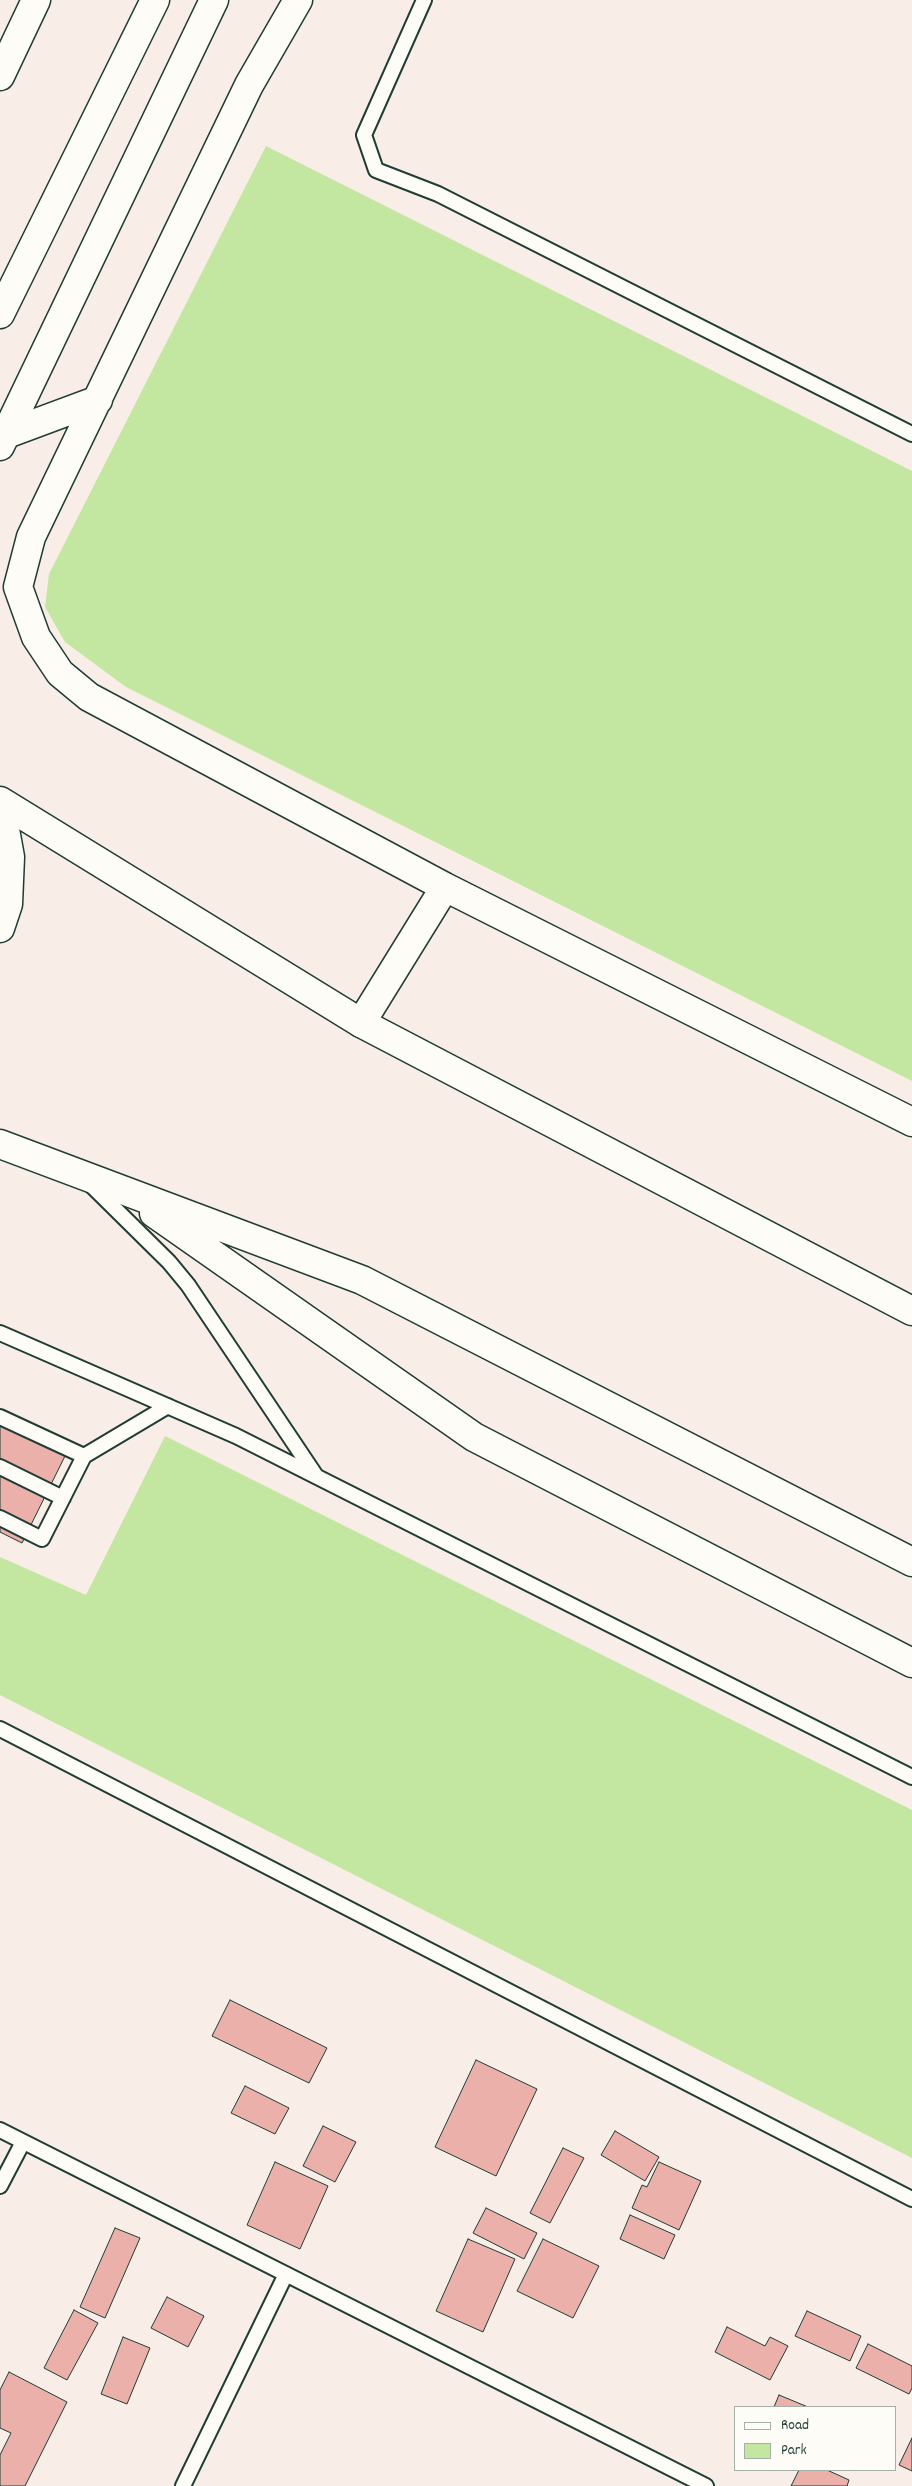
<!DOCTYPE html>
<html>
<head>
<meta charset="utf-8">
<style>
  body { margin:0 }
  #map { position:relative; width:912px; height:2486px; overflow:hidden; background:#f9ede7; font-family:Dekko,sans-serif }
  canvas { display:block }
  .legend { position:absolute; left:734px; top:2406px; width:162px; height:65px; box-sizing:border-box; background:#fdfcf7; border:1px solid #a4b0a9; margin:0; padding:6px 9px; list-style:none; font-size:15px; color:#1f3d34 }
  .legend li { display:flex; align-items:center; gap:10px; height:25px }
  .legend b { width:25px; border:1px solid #a4b0a9 }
</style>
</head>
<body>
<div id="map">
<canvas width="912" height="2486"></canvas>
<ul class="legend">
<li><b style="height:6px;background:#fdfcf7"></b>Road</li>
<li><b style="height:14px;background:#c3e7a0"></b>Park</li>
</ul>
</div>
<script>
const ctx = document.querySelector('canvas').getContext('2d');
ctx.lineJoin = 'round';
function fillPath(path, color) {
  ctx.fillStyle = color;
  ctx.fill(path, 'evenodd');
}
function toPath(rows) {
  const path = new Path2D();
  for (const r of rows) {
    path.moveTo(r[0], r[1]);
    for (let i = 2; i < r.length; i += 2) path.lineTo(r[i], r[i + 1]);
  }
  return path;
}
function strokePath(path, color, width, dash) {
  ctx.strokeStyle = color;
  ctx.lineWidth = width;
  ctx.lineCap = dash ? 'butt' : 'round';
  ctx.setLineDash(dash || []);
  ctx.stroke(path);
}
const green = toPath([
  [266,146,912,471,912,1081,126,687,65,642,45,607,49,574],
  [165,1436,912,1810,912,2158,0,1695,0,1557,86,1595]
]);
const building = toPath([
  [0,1422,66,1454,22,1543,0,1532,0,1422],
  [230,2000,327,2048,309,2083,212,2036,230,2000],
  [476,2060,537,2089,496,2176,435,2147,476,2060],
  [245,2086,289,2108,275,2134,231,2113,245,2086],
  [323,2126,356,2142,335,2182,303,2166,323,2126],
  [615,2131,659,2157,645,2181,601,2155,615,2131],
  [563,2148,584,2158,550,2223,530,2213,563,2148],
  [275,2162,328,2186,300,2249,247,2225,275,2162],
  [659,2162,701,2181,679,2230,632,2208,642,2185,647,2187,659,2162],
  [486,2208,537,2233,524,2259,473,2233,486,2208],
  [630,2215,675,2235,664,2259,620,2239,630,2215],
  [115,2228,140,2238,105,2318,80,2307,115,2228],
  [468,2239,515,2259,483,2332,436,2311,468,2239],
  [543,2239,599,2266,573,2318,517,2291,543,2239],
  [167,2297,204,2316,188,2347,151,2328,167,2297],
  [74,2310,98,2323,67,2380,44,2368,74,2310],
  [807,2311,861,2336,850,2361,795,2336,807,2311],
  [727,2327,765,2346,770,2337,788,2346,770,2380,715,2352,727,2327],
  [123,2337,150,2348,127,2404,101,2394,123,2337],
  [868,2344,912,2366,912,2388,909,2394,856,2368,868,2344],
  [9,2372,67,2402,25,2486,0,2486,0,2455,11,2433,0,2428,0,2390,9,2372],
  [779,2395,808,2407,774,2407,779,2395],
  [912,2438,912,2471,899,2465,912,2438],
  [799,2470,827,2470,849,2480,847,2486,791,2486,799,2470]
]);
const service = toPath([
  [424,0,364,135,376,170,438,194,912,434],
  [92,1186,169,1262,188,1285,316,1476],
  [0,1333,236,1436,912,1777],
  [0,1417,84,1456],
  [0,1467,63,1498],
  [0,1518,42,1539,84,1456,168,1406],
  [0,1729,912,2199],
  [0,2130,706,2486],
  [0,2186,23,2142],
  [183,2486,286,2274]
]);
const minor = toPath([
  [298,0,249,85,31,537,18,587,36,637,60,673,89,697,445,887,912,1122],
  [0,76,36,0],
  [4,435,98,400],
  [361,1023,445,887]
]);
const tertiary = toPath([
  [0,314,155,0],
  [0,446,214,0]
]);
const secondary = toPath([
  [0,801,361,1023,912,1311],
  [0,802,10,857,8,904,0,928],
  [0,1144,362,1280,912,1562],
  [154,1213,474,1437,912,1663]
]);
fillPath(green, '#c3e7a0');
fillPath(building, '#ebb0a9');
strokePath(building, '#1f3d34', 1);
strokePath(service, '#1f3d34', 18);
strokePath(minor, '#1f3d34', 31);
strokePath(tertiary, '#1f3d34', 31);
strokePath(secondary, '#1f3d34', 31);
strokePath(service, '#fdfcf7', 14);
strokePath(minor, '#fdfcf7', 28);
strokePath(tertiary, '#fdfcf7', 28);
strokePath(secondary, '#fdfcf7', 28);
</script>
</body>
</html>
